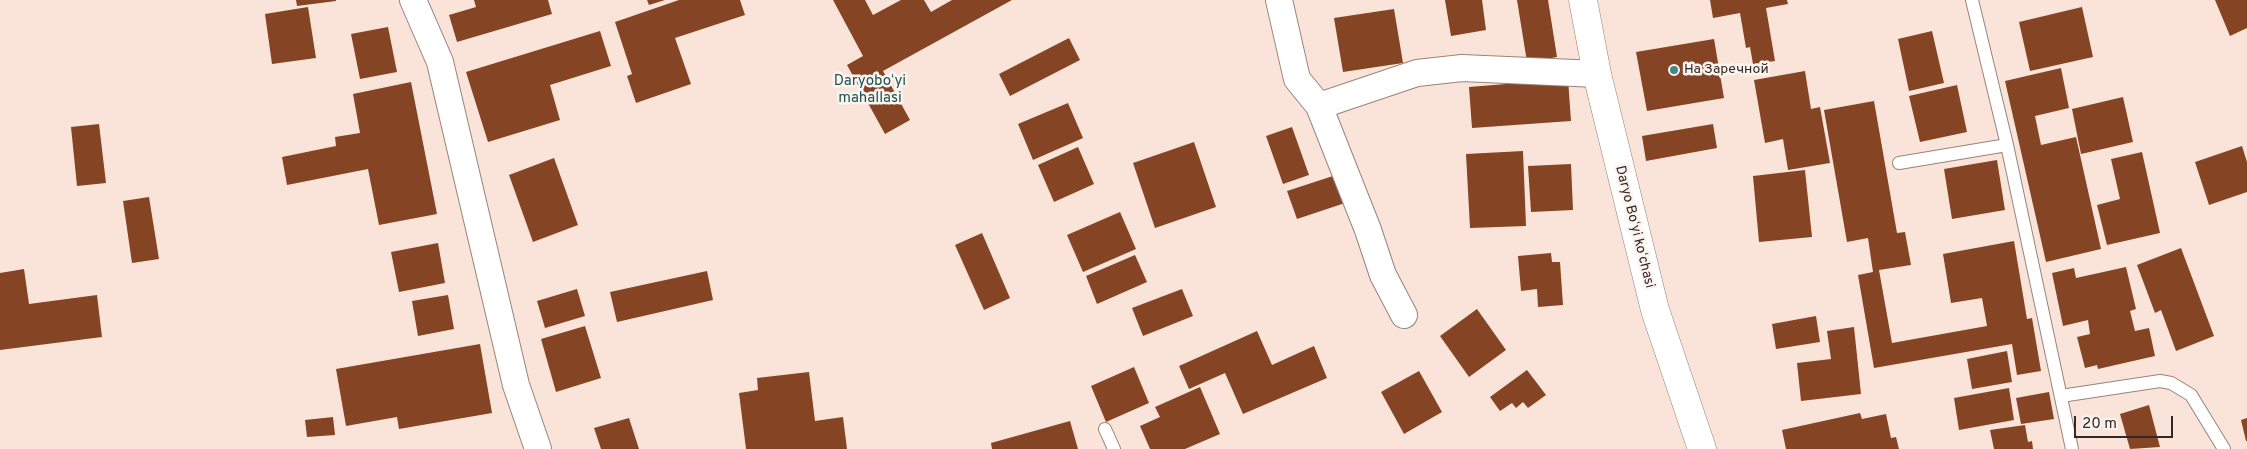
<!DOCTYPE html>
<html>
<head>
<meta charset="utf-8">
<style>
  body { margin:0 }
  #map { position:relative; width:2247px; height:449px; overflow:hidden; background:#fae4da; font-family:Overpass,sans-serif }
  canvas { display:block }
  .scale { position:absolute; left:2074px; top:416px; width:99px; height:22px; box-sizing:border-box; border:2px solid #322926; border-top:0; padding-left:6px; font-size:15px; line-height:18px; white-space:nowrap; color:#322926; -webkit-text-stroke:4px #fdf4f0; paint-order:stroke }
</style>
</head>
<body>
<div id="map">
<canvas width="2247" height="449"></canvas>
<div class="scale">20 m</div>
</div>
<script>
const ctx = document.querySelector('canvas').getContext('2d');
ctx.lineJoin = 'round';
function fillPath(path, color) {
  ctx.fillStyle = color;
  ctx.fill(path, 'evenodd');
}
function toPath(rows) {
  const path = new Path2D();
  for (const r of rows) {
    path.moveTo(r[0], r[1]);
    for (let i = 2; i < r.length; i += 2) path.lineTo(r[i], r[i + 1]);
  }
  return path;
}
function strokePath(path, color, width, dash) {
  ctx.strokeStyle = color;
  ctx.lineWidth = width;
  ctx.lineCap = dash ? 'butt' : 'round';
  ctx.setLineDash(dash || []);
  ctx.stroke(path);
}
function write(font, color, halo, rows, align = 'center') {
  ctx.font = font + ' Overpass,sans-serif';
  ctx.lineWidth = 5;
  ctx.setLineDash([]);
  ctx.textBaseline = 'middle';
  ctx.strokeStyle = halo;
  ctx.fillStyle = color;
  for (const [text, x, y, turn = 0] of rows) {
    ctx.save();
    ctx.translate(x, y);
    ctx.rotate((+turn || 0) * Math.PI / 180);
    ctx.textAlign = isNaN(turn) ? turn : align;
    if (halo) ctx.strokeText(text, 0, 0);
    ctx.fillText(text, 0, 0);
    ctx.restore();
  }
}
const building = toPath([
  [296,0,336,0,336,1,297,6],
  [474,0,548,0,552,14,457,42,449,15,476,7],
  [647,0,665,0,649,5],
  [679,0,740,0,745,15,675,38,691,84,636,103,627,76,632,74,615,22],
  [833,0,865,0,873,15,901,0,924,0,931,12,952,0,1012,0,883,71,910,120,885,134,847,65,863,56],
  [1445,0,1482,0,1486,30,1451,36],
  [1517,0,1548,0,1557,57,1527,62],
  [1710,0,1787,0,1788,4,1766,8,1775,61,1753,64,1750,47,1746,48,1740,13,1713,18],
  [2215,0,2247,0,2247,28,2230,36],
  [308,7,316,58,272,64,265,14],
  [2082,7,2093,57,2030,71,2019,22],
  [1394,9,1403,63,1343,72,1334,18],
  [388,27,397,72,360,79,351,34],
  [600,31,611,66,550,85,560,120,488,142,466,72],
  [1932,31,1944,83,1909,91,1898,39],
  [1069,38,1080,60,1010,96,999,74],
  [1714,39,1724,98,1647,111,1636,52],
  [2061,68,2069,108,2035,116,2041,145,2076,137,2101,249,2046,262,2005,81],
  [1805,71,1811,109,1820,107,1830,163,1788,170,1783,139,1765,143,1754,80],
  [1568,79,1571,121,1472,128,1469,87],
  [411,82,437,214,379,225,368,169,287,185,282,157,336,146,335,137,360,133,353,94],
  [1957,85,1967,132,1920,142,1909,96],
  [2123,97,2133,142,2081,154,2072,109],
  [1874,101,1897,233,1905,232,1911,265,1879,270,1892,343,1987,326,1982,298,1951,303,1943,254,2014,241,2027,319,2032,318,2041,371,2017,375,2012,344,1874,368,1858,275,1873,272,1868,238,1847,242,1824,110],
  [1068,103,1083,138,1033,160,1018,124],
  [99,124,106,183,77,186,71,127],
  [1713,124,1717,148,1646,161,1642,136],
  [1292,127,1309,175,1283,184,1266,136],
  [1194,142,1216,207,1155,228,1133,163],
  [2242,146,2247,162,2247,192,2209,205,2195,162],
  [1078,147,1094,184,1054,202,1038,165],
  [1523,151,1526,226,1470,228,1466,154],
  [2142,152,2160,233,2107,245,2097,205,2120,199,2111,159],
  [554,158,578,225,533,242,509,175],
  [1997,160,2005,210,1952,219,1944,169],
  [1571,164,1573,210,1531,212,1528,166],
  [1805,170,1812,237,1759,242,1753,176],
  [1336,175,1345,203,1297,219,1287,191],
  [149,197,159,259,132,263,123,201],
  [1120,212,1136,249,1083,272,1067,235],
  [982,233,1010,298,984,310,955,245],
  [438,243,445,283,399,292,391,252],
  [2181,248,2214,336,2176,351,2161,310,2155,313,2137,265],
  [1551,253,1552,262,1560,262,1563,305,1538,307,1537,289,1521,291,1518,256],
  [1135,255,1147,282,1097,304,1086,276],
  [2126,267,2136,309,2130,311,2135,331,2149,328,2155,356,2098,369,2097,365,2085,368,2077,337,2090,334,2088,320,2063,326,2052,273,2074,268,2076,278],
  [24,269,29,304,97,295,102,337,0,350,0,273],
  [707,271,713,300,617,322,610,292],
  [577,289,585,316,545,328,537,301],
  [1182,289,1193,316,1143,336,1132,308],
  [448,295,454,329,418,336,412,301],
  [1477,309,1506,350,1469,377,1440,336],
  [1816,316,1820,342,1776,349,1772,324],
  [585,326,601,378,556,392,541,339],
  [1854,327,1861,394,1801,401,1797,363,1831,359,1827,331],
  [1257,331,1272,365,1314,346,1327,378,1243,414,1225,373,1189,389,1179,366],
  [480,344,492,413,399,429,397,417,346,426,336,369],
  [2007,351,2012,382,1972,389,1967,359],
  [1134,367,1149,403,1106,422,1091,386],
  [1527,370,1546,395,1528,408,1523,402,1516,408,1512,403,1500,411,1490,397],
  [1419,371,1442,412,1404,434,1381,392],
  [809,372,815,421,843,417,847,449,746,449,739,393,758,390,757,378],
  [1200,387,1220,434,1185,449,1150,449,1140,426,1160,417,1155,407],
  [2009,388,2014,420,1959,430,1954,398],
  [2049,392,2054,419,2021,424,2016,398],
  [2149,405,2160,447,2130,449,2120,414],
  [1860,413,1862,419,1886,414,1891,438,1896,437,1899,449,1786,449,1782,430],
  [333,417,335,435,307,437,305,420],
  [629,418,639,449,601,449,594,428],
  [2247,418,2247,441,2246,441,2241,420],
  [1070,421,1078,449,992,449,991,443],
  [2025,425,2028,442,2032,441,2033,449,1994,449,1990,430]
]);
const service = toPath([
  [1972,0,2007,145,2072,449],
  [1899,163,2007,145],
  [2061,396,2160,381,2171,383,2191,395,2224,449],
  [1105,429,1114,449]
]);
const minor = toPath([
  [413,0,440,62,516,385,538,449],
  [1279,0,1297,79,1319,106,1368,230,1383,275,1404,315],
  [1319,106,1417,73,1462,68,1597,74]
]);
const tertiary = toPath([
  [1583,0,1597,74,1655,310,1702,449]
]);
const markers = [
  [1674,70,5,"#408884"]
];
const poiNames = [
  ["На Заречной",1684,70]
];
const streetNames = [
  ["Daryo Boʻyi koʻchasi",1634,227,76]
];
const neighbourhoodNames = [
  ["Daryoboʻyi",870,82],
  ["mahallasi",870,99]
];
fillPath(building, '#854423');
strokePath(service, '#98847b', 14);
strokePath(minor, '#98847b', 28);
strokePath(tertiary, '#98847b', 29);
strokePath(service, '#fff', 12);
strokePath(minor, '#fff', 26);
strokePath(tertiary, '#fff', 28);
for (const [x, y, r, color] of markers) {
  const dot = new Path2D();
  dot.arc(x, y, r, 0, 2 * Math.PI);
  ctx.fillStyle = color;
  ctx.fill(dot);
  strokePath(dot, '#fdf4f0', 2);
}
write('14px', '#322926', '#fdf4f0', poiNames, 'left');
write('14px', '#322926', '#fdf4f0', streetNames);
write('15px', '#185451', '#fdf4f0', neighbourhoodNames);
</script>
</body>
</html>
